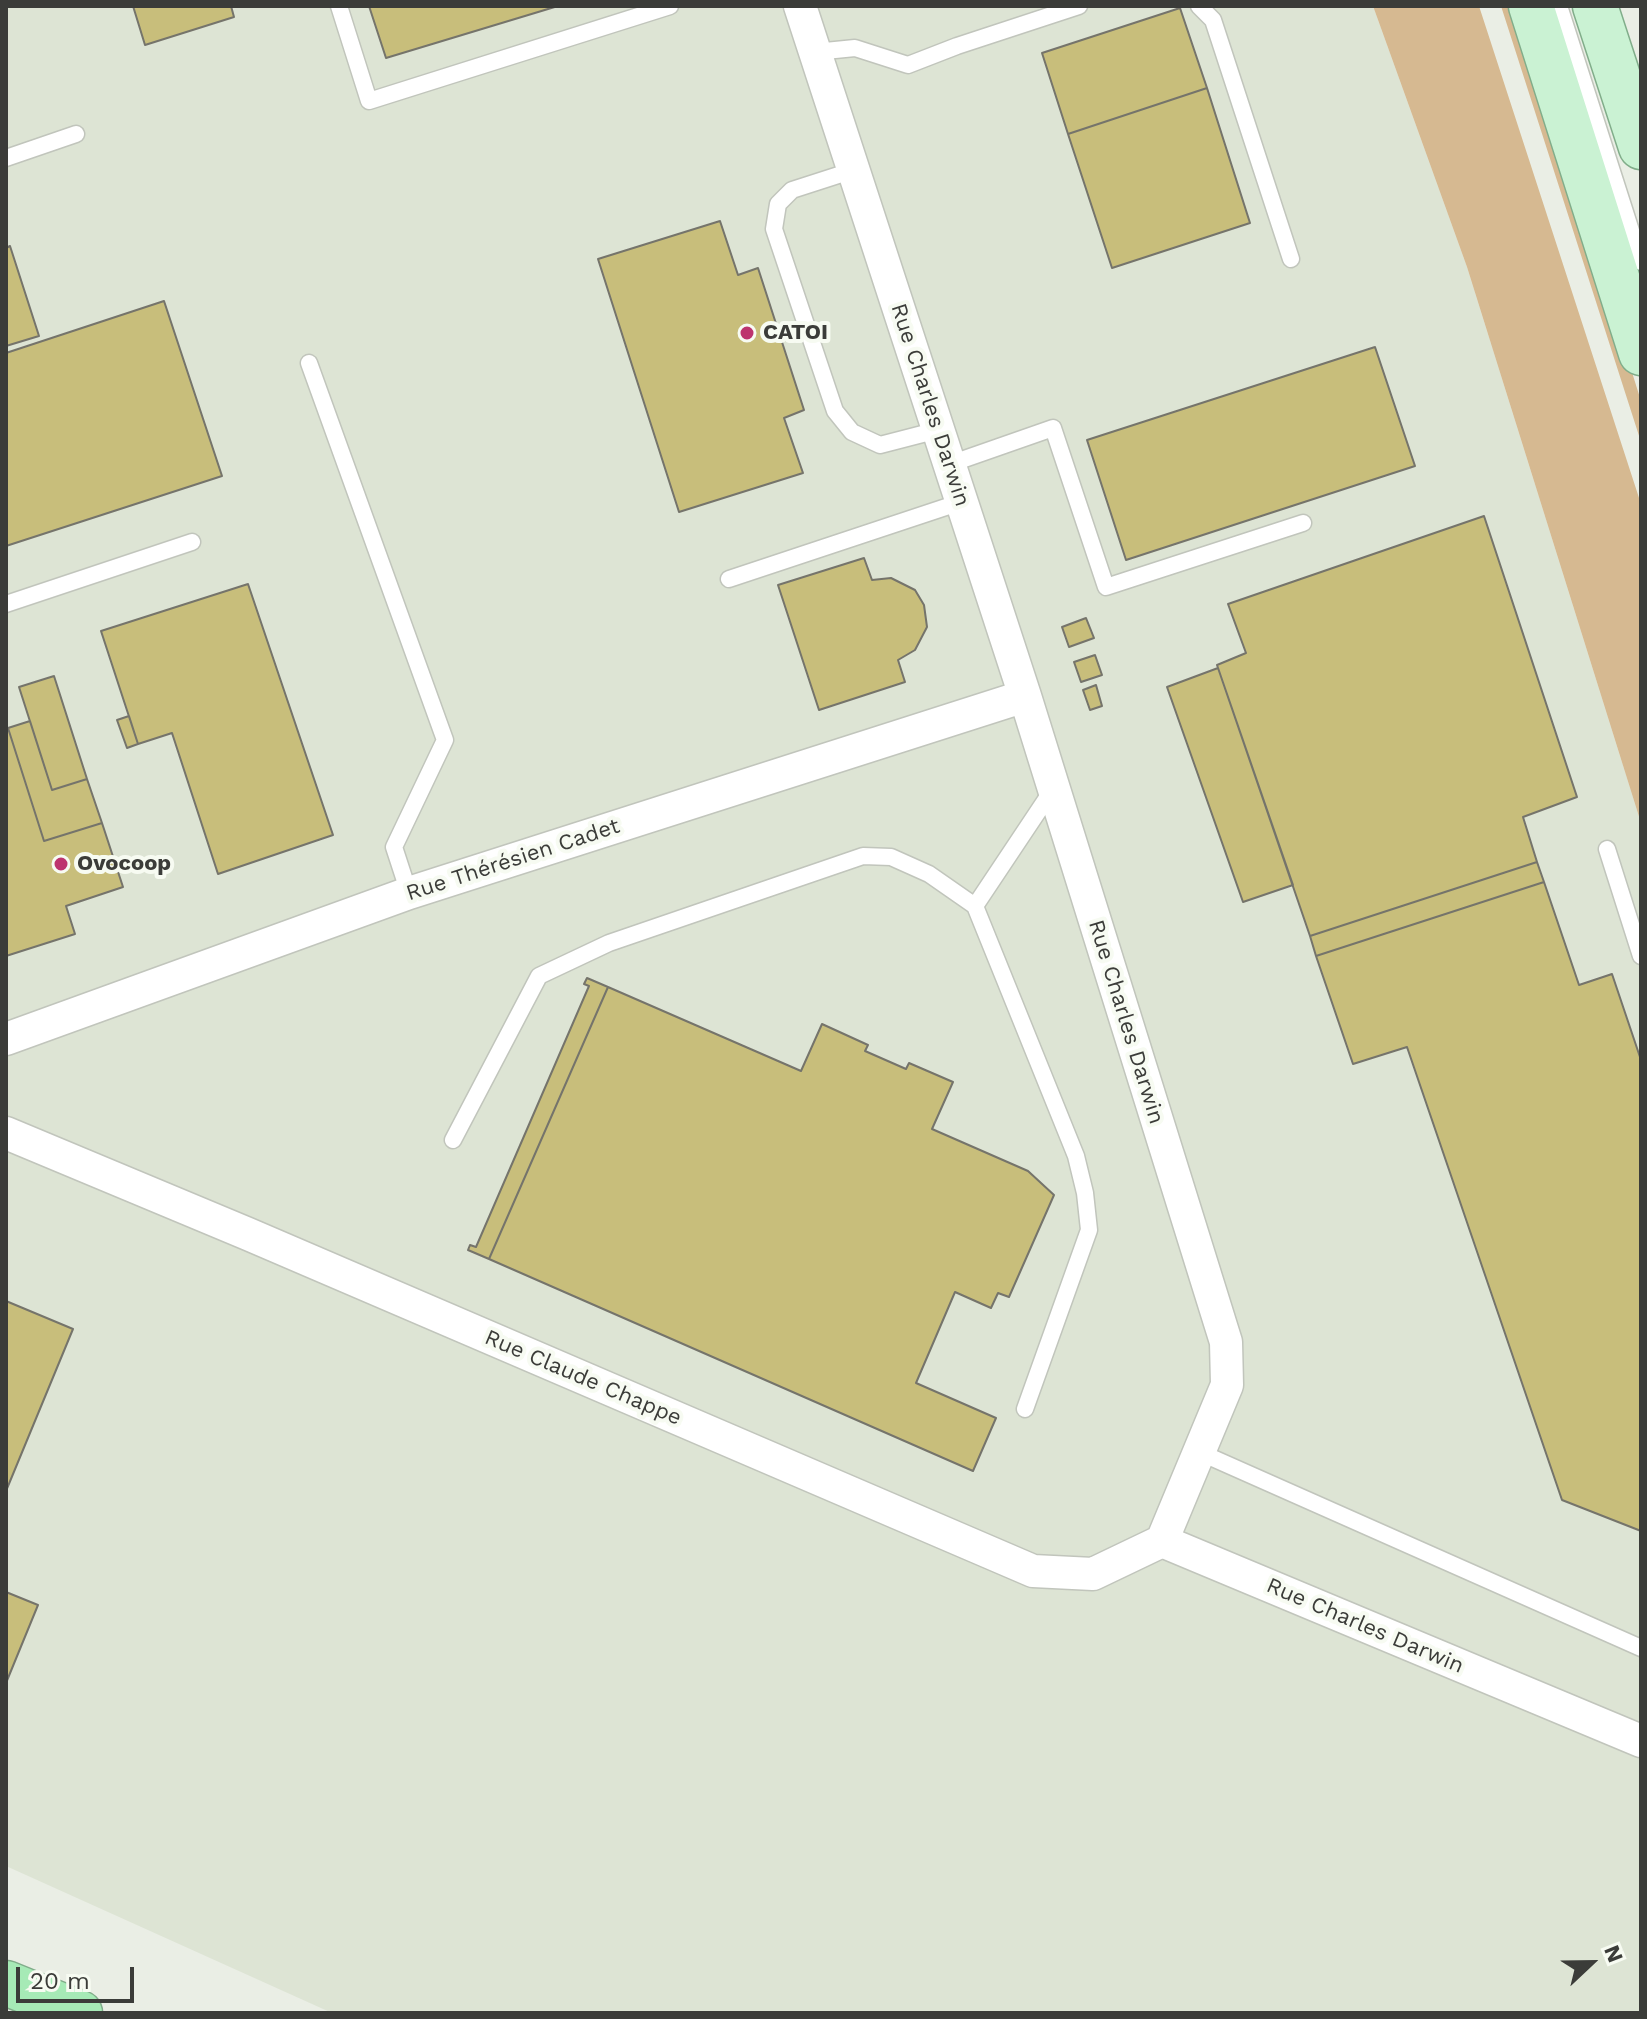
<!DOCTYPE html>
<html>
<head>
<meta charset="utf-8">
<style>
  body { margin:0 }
  #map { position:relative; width:1647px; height:2019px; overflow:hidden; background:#eaeee5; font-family:"Work Sans",sans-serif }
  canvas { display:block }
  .frame { position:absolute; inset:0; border:8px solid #3b3c39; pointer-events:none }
  .north { position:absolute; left:1551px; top:1923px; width:80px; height:80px; -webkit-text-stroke:6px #f7fbf2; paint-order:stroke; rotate:68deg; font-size:22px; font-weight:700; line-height:32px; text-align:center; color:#3b3c39 }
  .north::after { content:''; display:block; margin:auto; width:28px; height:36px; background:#3b3c39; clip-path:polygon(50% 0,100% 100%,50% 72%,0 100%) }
  .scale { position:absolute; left:16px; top:1967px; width:118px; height:36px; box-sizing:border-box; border:4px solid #3b3c39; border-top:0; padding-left:10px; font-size:24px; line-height:28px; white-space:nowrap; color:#3b3c39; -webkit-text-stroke:6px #f7fbf2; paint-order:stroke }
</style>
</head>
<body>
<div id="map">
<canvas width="1647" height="2019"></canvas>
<div class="frame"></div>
<div class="north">N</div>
<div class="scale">20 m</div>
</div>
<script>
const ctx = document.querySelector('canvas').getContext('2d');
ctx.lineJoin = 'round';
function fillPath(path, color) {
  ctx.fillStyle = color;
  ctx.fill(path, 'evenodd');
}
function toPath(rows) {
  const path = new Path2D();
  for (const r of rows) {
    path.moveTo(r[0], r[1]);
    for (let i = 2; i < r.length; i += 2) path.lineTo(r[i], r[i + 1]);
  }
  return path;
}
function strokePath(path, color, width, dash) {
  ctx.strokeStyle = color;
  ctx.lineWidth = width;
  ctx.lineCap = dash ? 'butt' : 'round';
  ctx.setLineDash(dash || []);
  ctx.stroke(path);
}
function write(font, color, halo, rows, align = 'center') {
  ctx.font = font + ' "Work Sans",sans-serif';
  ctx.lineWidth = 8;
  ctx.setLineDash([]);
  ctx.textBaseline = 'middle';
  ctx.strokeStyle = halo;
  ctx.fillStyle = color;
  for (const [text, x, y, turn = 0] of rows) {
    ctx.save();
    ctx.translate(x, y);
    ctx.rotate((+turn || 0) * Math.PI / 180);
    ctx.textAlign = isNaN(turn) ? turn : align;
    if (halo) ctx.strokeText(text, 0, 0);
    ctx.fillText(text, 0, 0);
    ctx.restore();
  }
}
const built = toPath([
  [6,6,1373,6,1467,267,1641,823,1641,2013,332,2013,6,1866]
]);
const green = toPath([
  [1373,6,1479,6,1641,504,1641,823,1467,267],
  [1501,6,1517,6,1641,401,1641,442]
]);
const building = toPath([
  [133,6,231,6,234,17,145,45,133,6],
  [369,6,558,6,386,58,369,6],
  [1180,8,1207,88,1068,134,1042,53,1180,8],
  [1207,88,1250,223,1112,268,1068,134,1207,88],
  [720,221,738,275,758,268,804,410,784,418,803,473,679,512,598,259,720,221],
  [10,246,39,336,6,346,6,248,10,246],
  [164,301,222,476,6,546,6,353,164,301],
  [1375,347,1415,466,1126,560,1087,440,1375,347],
  [1484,516,1577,797,1523,817,1537,862,1310,936,1217,665,1246,653,1228,604,1484,516],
  [864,558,872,580,891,578,915,590,924,605,927,627,915,650,898,660,905,682,819,710,778,585,864,558],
  [248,584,333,835,218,874,172,733,138,744,101,631,248,584],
  [1086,618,1094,638,1069,647,1062,627,1086,618],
  [1095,655,1102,675,1081,682,1074,662,1095,655],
  [1218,668,1293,885,1243,902,1167,687,1218,668],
  [54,676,87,779,52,790,19,687,54,676],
  [1096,685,1102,706,1090,710,1083,690,1096,685],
  [129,716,138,744,127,748,117,720,129,716],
  [30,721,52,790,87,779,102,823,44,841,8,728,30,721],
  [6,728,8,728,44,841,102,823,123,887,66,906,75,934,6,956,6,728],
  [1537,862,1544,882,1316,956,1310,936,1537,862],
  [1544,882,1579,985,1612,974,1641,1060,1641,1531,1562,1500,1407,1047,1353,1064,1316,956,1544,882],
  [587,978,608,987,489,1259,468,1250,470,1245,476,1247,589,986,584,984,587,978],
  [608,987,801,1071,822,1024,868,1045,865,1051,906,1069,909,1063,953,1082,932,1129,1028,1171,1054,1195,1009,1297,998,1293,991,1308,955,1292,916,1383,996,1418,973,1471,489,1259,608,987],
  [6,1301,73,1329,6,1491,6,1301],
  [6,1592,38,1605,6,1683,6,1592]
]);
const lane = toPath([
  [339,6,369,101,670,6],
  [1199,6,1213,20,1291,259],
  [1559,6,1641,262],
  [815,52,855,48,908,65,957,46,1079,6],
  [6,158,76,134],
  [854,170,792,190,778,204,774,229,835,411,852,432,880,445,938,430],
  [309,363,445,740,394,847,409,893],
  [950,464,1053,428,1106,587,1303,523],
  [729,579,961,502],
  [6,604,192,542],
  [1607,849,1641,956],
  [975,906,1053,789],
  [453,1140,539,976,609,943,863,856,891,857,929,874,975,906,1076,1156,1085,1193,1089,1230,1025,1409],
  [1199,1452,1641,1648]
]);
const street = toPath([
  [800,6,1025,696,1226,1342,1227,1385,1162,1541],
  [6,1039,409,893,1025,696],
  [6,1133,248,1234,1033,1571,1093,1574,1162,1541],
  [1162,1541,1641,1741]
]);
const primary = toPath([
  [1531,6,1641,353],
  [1595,6,1641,147]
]);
const highway = toPath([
  [6,1983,80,2013]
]);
const markers = [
  [747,333,8,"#bd346e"],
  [61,864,8,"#bd346e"]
];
const poiNames = [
  ["CATOI",763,333],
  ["Ovocoop",77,864]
];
const streetNames = [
  ["Rue Charles Darwin",930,405,72],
  ["Rue Thérésien Cadet",513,860,-18],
  ["Rue Charles Darwin",1126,1022,73],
  ["Rue Claude Chappe",583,1378,23],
  ["Rue Charles Darwin",1365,1626,23]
];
fillPath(built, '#dde4d4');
fillPath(green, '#d6b991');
fillPath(building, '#c8be7b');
strokePath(building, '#75746b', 2);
strokePath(lane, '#c1c5bc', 19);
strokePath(street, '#c1c5bc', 35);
strokePath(primary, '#81ad8a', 47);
strokePath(highway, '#81ad8a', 47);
strokePath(lane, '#fff', 16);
strokePath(street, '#fff', 32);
strokePath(primary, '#caf2d3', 44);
strokePath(highway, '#a6eab6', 44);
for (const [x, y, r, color] of markers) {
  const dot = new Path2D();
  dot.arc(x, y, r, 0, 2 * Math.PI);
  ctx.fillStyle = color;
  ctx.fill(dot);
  strokePath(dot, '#f7fbf2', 3);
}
write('bold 22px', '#3b3c39', '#f7fbf2', poiNames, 'left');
write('22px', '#3b3c39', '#f7fbf2', streetNames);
</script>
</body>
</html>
